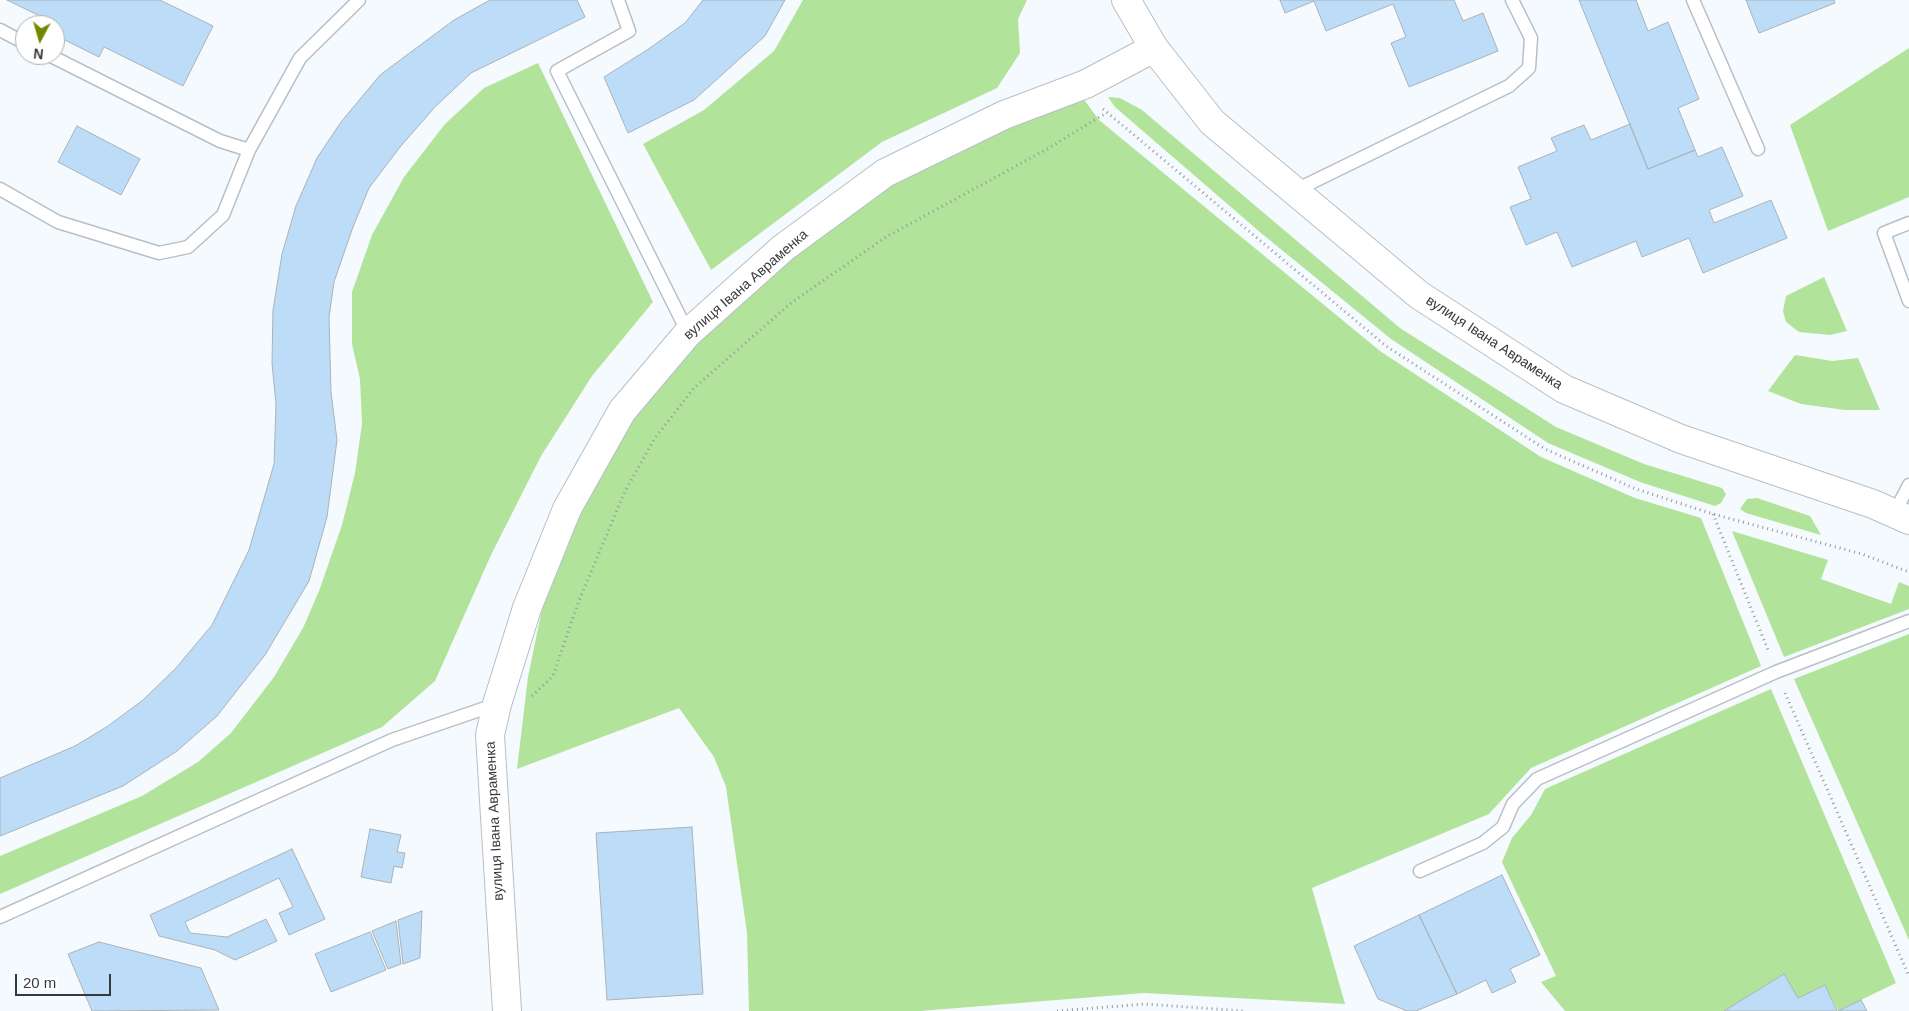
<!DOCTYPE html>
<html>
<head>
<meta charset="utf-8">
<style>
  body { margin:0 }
  #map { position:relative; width:1909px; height:1011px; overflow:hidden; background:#f5fafe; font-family:Helvetica,sans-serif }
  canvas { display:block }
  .north { position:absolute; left:15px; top:15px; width:50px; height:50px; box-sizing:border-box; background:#fff; border:1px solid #afb0b1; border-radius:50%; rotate:186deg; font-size:14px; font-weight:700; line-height:20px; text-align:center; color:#36393c }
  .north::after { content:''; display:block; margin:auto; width:18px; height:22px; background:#708a00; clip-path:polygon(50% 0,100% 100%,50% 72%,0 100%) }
  .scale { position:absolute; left:15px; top:974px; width:96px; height:22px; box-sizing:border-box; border:2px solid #36393c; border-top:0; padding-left:6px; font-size:15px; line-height:18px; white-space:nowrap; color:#36393c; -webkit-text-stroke:4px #fff; paint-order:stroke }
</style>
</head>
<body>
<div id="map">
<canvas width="1909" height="1011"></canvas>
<div class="north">N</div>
<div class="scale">20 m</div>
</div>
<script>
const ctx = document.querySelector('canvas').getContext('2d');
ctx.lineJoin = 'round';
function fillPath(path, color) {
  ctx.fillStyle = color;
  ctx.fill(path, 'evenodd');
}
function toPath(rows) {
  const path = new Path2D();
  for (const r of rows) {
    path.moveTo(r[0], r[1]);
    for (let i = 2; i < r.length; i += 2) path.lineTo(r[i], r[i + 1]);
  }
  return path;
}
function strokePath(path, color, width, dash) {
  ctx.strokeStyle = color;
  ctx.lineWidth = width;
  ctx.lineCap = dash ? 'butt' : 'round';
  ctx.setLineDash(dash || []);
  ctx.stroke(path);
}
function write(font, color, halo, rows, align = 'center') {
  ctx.font = font + ' Helvetica,sans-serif';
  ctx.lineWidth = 4;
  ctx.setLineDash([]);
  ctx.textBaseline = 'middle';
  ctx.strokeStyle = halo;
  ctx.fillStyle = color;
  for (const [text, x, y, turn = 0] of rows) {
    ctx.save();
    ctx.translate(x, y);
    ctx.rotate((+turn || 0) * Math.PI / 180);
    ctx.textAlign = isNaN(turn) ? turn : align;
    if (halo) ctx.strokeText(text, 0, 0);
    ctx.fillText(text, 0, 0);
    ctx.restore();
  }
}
const green = toPath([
  [803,0,1027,0,1018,19,1020,53,997,88,882,142,711,270,643,144,704,110,774,51],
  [1909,48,1909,197,1828,231,1790,125],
  [538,63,653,302,592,376,541,456,491,555,435,681,382,727,0,894,0,856,142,796,198,762,231,733,274,677,303,628,319,591,342,525,355,473,362,424,360,379,352,344,352,292,372,235,404,177,445,124,484,88],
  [1082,97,1099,120,1380,351,1541,457,1635,498,1701,518,1761,666,1531,768,1489,814,1312,888,1345,1004,1144,993,920,1011,749,1011,747,933,726,787,714,757,679,708,517,769,528,677,544,599,581,504,634,411,697,337,789,254,887,182,1003,126],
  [1108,97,1120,98,1142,110,1400,328,1556,427,1644,464,1722,488,1726,494,1721,503,1715,506,1640,482,1548,443,1391,339,1261,233,1115,107],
  [1824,277,1847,331,1830,335,1799,332,1786,322,1783,311,1786,296],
  [1795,355,1832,361,1858,358,1880,410,1845,410,1801,404,1768,391],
  [1757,498,1810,516,1821,535,1746,513,1740,509,1747,499],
  [1732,531,1828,560,1821,579,1891,604,1899,582,1909,586,1909,609,1784,657],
  [1909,634,1909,940,1794,679],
  [1771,689,1896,983,1838,1011,1825,985,1798,998,1784,974,1724,1011,1565,1011,1541,982,1556,976,1502,862,1512,838,1531,815,1545,789]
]);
const building = toPath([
  [7,0,160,0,213,26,183,86,104,47,99,57,55,35,55,25,47,25,50,21,7,0],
  [490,0,577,0,585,17,471,73,435,107,400,147,369,188,353,227,334,282,329,317,331,392,337,440,327,517,309,581,265,655,217,716,177,751,123,786,0,836,0,778,75,746,108,726,143,700,176,668,212,625,249,550,274,464,276,404,272,363,273,310,282,254,296,206,317,158,341,122,380,75,454,20,490,0],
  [703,0,785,0,765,36,694,100,628,133,604,77,647,50,685,23,703,0],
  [1280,0,1454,0,1463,21,1483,13,1498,51,1409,87,1391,43,1406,37,1393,4,1326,31,1314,1,1285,13,1280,0],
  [1579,0,1636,0,1648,31,1668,22,1699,99,1678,108,1695,150,1648,169,1579,0],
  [1746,0,1834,0,1835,3,1759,33,1746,0],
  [1630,124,1648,169,1695,150,1698,157,1722,147,1743,196,1709,210,1714,223,1771,200,1787,238,1703,273,1689,238,1642,257,1636,241,1572,267,1557,232,1526,245,1510,207,1531,199,1518,167,1557,151,1551,138,1584,125,1591,140,1630,124],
  [77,126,140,159,121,195,58,162,77,126],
  [692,827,703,994,607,1000,596,833,692,827],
  [370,829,401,835,397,852,405,853,402,868,394,866,391,883,361,877,370,829],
  [292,849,325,919,289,935,279,913,293,907,279,878,185,922,190,933,227,937,266,919,277,941,235,960,215,950,159,936,150,915,292,849],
  [1502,875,1540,955,1510,969,1516,982,1492,993,1486,980,1457,994,1419,915,1502,875],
  [422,911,420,958,403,964,398,920,422,911],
  [1419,915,1457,994,1416,1011,1407,1011,1378,999,1354,946,1419,915],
  [396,921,401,964,388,969,372,931,396,921],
  [370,932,386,970,331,992,315,954,370,932],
  [99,942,201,968,219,1010,92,1011,68,954,99,942],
  [1784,974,1798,998,1825,985,1837,1011,1724,1011,1784,974],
  [1861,1000,1867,1011,1838,1011,1861,1000]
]);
const path = toPath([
  [1103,109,1386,346,1545,449,1636,489,1713,514,1862,554,1909,572],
  [1713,514,1768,650],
  [1785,693,1909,976],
  [532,696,553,676,578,603,625,491,655,438,694,388,791,303,886,237,1049,148,1106,113],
  [1057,1011,1145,1004,1244,1011]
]);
const lane = toPath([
  [618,0,629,31,557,71,688,333],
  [1693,0,1758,149],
  [0,30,25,43],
  [49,55,220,141,249,150,300,58,359,0],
  [0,189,58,222,159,253,188,247,223,215,249,150],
  [1294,191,1509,86,1529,68,1531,38,1512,0],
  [1909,223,1884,233,1909,301],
  [1894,514,1909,485],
  [1420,871,1483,843,1503,827,1513,804,1537,779,1776,672,1909,621],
  [0,917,392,740,497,704]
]);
const secondary = toPath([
  [1126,0,1154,48,1212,122,1419,295,1564,389,1681,439,1873,504,1909,520],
  [507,1011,490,735,497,704,527,608,567,509,622,411,688,333,783,248,885,173,1004,115,1086,84,1154,48]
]);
const streetNames = [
  ["вулиця Івана Авраменка",746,285,-41],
  ["вулиця Івана Авраменка",1494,343,33],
  ["вулиця Івана Авраменка",495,821,-93]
];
fillPath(green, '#b1e39a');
fillPath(building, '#bcdcf7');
strokePath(building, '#aab2b9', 1);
strokePath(lane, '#b8bfc6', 15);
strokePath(secondary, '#b8bfc6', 30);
strokePath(path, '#94989b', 3, [1, 4]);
strokePath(lane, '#fff', 12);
strokePath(secondary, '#fff', 28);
write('14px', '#36393c', '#fff', streetNames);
</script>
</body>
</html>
